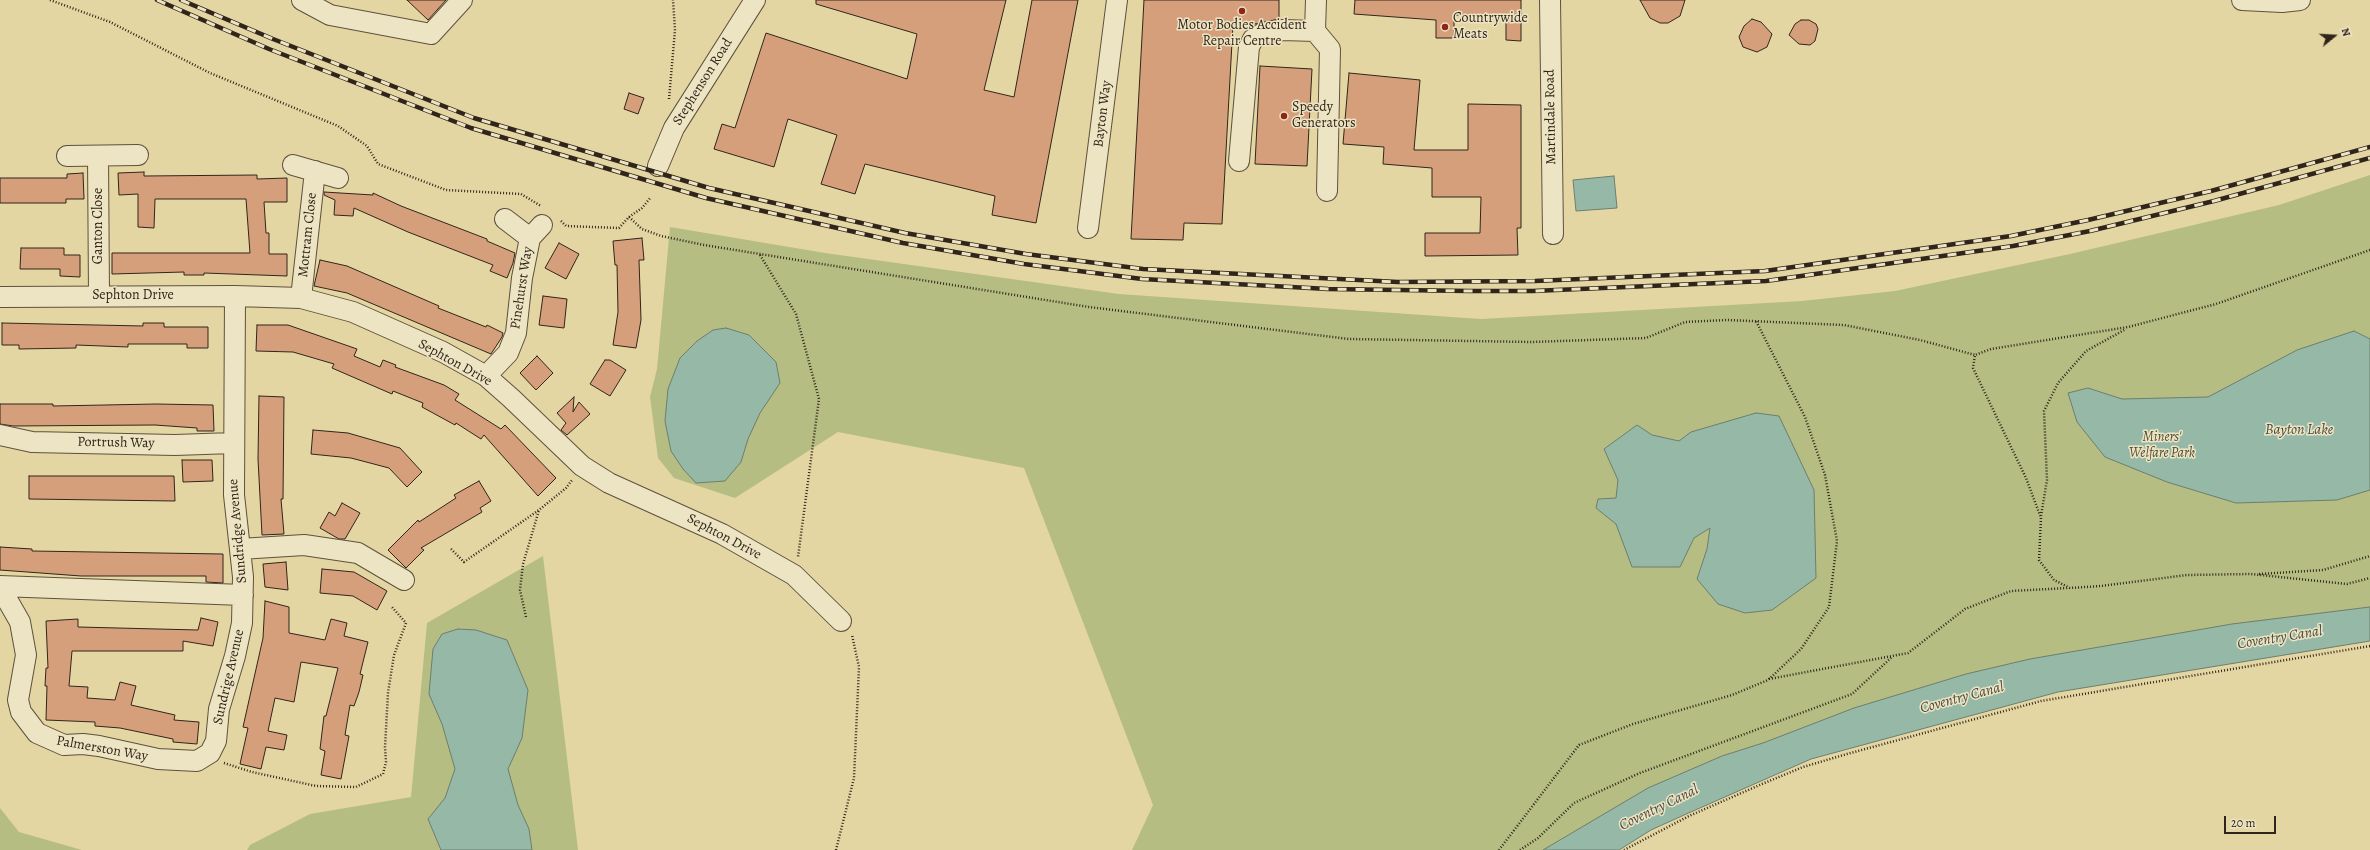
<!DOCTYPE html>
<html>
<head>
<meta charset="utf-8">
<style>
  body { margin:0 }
  #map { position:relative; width:2370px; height:850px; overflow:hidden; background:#e3d6a3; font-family:Alegreya,serif }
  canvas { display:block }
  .north { position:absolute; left:2314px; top:16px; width:40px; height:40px; -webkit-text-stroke:3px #ede4c3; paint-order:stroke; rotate:72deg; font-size:11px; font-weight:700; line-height:16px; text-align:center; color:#31251b }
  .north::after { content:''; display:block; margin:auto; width:14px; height:18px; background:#31251b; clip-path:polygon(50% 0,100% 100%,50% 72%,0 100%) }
  .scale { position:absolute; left:2224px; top:816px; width:52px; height:18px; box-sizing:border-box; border:2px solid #31251b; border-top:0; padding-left:5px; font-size:12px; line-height:14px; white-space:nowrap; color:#31251b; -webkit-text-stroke:3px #ede4c3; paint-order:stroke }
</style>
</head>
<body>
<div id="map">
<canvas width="2370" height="850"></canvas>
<div class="north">N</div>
<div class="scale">20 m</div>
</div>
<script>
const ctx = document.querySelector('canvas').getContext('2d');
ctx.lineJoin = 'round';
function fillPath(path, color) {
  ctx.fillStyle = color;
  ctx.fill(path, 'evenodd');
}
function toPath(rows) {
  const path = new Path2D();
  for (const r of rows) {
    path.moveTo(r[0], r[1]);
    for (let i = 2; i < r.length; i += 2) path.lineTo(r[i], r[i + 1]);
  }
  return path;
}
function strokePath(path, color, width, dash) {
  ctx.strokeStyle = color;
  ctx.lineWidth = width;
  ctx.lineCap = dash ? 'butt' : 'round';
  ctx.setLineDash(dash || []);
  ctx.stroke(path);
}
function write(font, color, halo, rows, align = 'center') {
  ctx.font = font + ' Alegreya,serif';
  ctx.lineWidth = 3;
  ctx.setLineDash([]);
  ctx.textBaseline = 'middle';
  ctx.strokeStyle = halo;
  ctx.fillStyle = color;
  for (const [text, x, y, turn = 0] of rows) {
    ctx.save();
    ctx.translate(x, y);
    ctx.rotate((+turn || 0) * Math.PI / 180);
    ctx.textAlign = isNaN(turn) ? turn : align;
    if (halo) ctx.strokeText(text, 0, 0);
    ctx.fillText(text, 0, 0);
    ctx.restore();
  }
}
const green = toPath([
  [2370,175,2370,624,1954,699,1578,850,1132,850,1153,805,1024,468,838,432,735,498,674,478,658,458,650,397,657,369,670,227,825,253,1119,294,1481,319,1802,301,1895,291,2070,254,2279,205],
  [543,556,578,850,247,850,250,845,310,814,411,797,427,623],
  [0,808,19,832,82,850,0,850]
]);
const water = toPath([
  [1614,176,1617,208,1576,211,1573,180,1614,176],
  [726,328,749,335,776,362,780,383,760,413,748,439,741,462,725,481,696,483,683,469,671,451,665,421,668,389,680,358,697,341,713,330,726,328],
  [2354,331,2370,339,2370,490,2337,500,2236,503,2167,482,2105,457,2077,422,2068,393,2088,388,2122,399,2208,397,2297,350,2354,331],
  [1756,413,1779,416,1814,490,1816,578,1772,610,1745,613,1718,604,1697,579,1707,549,1710,528,1694,538,1680,567,1632,567,1616,524,1596,508,1598,499,1616,498,1618,480,1604,449,1637,425,1652,435,1679,441,1691,432,1756,413],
  [2370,607,2370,641,2058,692,1811,759,1684,815,1651,830,1619,850,1543,850,1648,788,1722,756,1763,743,1854,708,1966,674,2030,659,2232,624,2370,607],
  [458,629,476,630,507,640,528,690,522,738,508,769,518,805,529,829,532,850,441,850,428,819,445,798,455,769,442,724,429,694,433,649,442,634,458,629]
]);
const building = toPath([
  [407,0,446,0,428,20,407,0],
  [816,0,1006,0,984,90,1014,97,1032,0,1078,0,1036,223,992,215,995,196,865,164,855,194,821,184,837,135,788,119,774,167,714,149,722,124,735,128,766,33,907,79,917,34,816,4,816,0],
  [1144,0,1279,0,1279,19,1255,24,1233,24,1222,224,1184,223,1183,240,1131,239,1144,0],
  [1355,0,1521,0,1521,41,1506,40,1506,16,1454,15,1454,38,1436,38,1436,20,1354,14,1355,0],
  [1640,0,1685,0,1680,16,1668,23,1660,23,1650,18,1640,0],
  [1752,19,1761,22,1772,34,1767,47,1757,52,1743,47,1739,37,1744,26,1752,19],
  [1801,20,1809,20,1816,24,1818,29,1815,41,1810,45,1799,44,1789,35,1795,24,1801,20],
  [1260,66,1312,69,1307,166,1255,164,1260,66],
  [1349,73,1420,80,1414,150,1468,150,1468,104,1521,105,1521,228,1517,228,1518,255,1425,256,1425,233,1480,233,1481,197,1432,197,1432,168,1383,164,1384,147,1343,144,1349,73],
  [629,93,644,98,638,114,624,109,629,93],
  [144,172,144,176,257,175,257,179,287,178,287,202,264,202,266,233,269,233,269,254,287,254,287,276,204,273,204,275,184,275,184,272,112,274,112,253,250,253,246,199,155,199,154,228,138,227,138,194,119,195,118,173,144,172],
  [83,173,84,199,66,199,66,203,0,203,0,178,67,178,67,174,83,173],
  [324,192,373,195,373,193,401,206,487,239,487,241,515,253,513,263,507,278,490,271,493,265,408,232,354,208,353,216,334,215,335,200,324,195,324,192],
  [642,238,644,260,639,260,641,320,636,348,613,345,618,312,617,265,615,265,613,241,642,238],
  [559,243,579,254,566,279,545,268,559,243],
  [21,248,64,248,64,255,80,255,80,277,60,276,60,269,20,269,21,248],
  [320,260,347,266,439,306,438,308,486,327,487,325,503,333,502,337,491,354,347,293,314,286,320,260],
  [543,296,567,299,564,328,539,325,543,296],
  [2,323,143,326,143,323,164,323,164,327,208,327,208,348,187,348,187,344,128,344,128,347,76,345,76,348,19,349,19,345,2,345,2,323],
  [257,325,288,325,357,349,354,356,380,367,383,360,396,365,395,367,444,385,459,394,455,400,501,429,505,425,556,478,538,496,484,435,481,439,456,423,455,425,422,407,423,403,393,391,392,394,332,368,334,364,293,352,256,351,257,325],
  [537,356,553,373,536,390,520,373,537,356],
  [605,360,610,360,626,370,610,396,590,384,605,360],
  [259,396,284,397,283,499,281,499,284,534,262,535,258,459,259,396],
  [574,397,573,412,579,402,590,414,567,435,561,430,566,423,557,413,574,397],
  [0,404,53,404,53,406,156,404,213,405,214,431,197,431,197,428,155,425,13,426,0,424,0,404],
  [313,430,348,433,400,448,422,472,407,487,389,468,351,458,311,454,313,430],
  [182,460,212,460,213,481,183,482,182,460],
  [29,476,174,476,175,501,29,499,29,476],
  [479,481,491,501,480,508,482,512,421,548,424,550,406,568,388,550,418,520,419,522,456,498,454,495,479,481],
  [342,503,360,513,345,539,339,539,320,528,329,512,335,516,342,503],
  [0,547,32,549,32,551,223,554,223,583,206,582,206,576,81,576,0,570,0,547],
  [286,562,288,590,265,587,263,564,286,562],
  [322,569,354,572,387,591,377,610,353,596,320,593,322,569],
  [265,601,289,607,289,633,325,640,331,619,347,623,344,636,368,642,360,674,363,675,359,692,354,706,350,705,345,735,349,736,341,779,321,775,325,751,320,749,324,716,326,716,338,668,301,662,294,702,275,698,268,731,287,735,284,750,266,747,261,769,240,764,248,728,243,727,263,638,265,601],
  [201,618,218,622,213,646,183,641,183,651,72,651,69,686,88,687,87,698,115,700,120,682,136,686,131,705,175,715,174,720,199,722,197,744,173,742,173,739,120,728,95,726,95,722,46,720,47,686,45,686,46,668,48,668,46,621,78,619,78,627,198,630,201,618]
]);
const path = toPath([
  [50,0,110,22,210,73,338,126,367,146,378,164,446,190,521,194,541,206],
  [669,99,675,30,673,0],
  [629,217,642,229,661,236,704,245,1089,307,1349,339,1532,342,1646,338,1685,322,1727,320,1844,325,1920,340,1975,355],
  [561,221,566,226,619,228,629,217,642,208,651,197],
  [2370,250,2216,304,2128,327,1991,349,1975,355,1973,368,2026,478,2041,518,2039,560,2054,580,2070,588,2101,586,2187,575,2251,574,2347,584,2370,578],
  [760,255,796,314,819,399,798,557],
  [2041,516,2047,480,2044,411,2058,383,2086,351,2126,329],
  [451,549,464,562,539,510,566,488,572,480],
  [2259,574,2323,570,2370,556],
  [526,617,520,590,523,564,539,510],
  [1769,679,1908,653,1965,609,2011,591,2068,588],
  [224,763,252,772,316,786,356,787,383,774,386,762,385,747,388,693,394,655,406,623,391,606],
  [836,850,854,778,859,667,852,635],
  [1499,850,1579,745,1633,724,1732,695,1768,680,1801,649,1829,607,1837,541,1825,475,1805,417,1756,321],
  [1520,850,1538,838,1574,803,1640,773,1852,694,1892,657],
  [1624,850,1689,816,1762,784,1803,767,1847,754,2041,701,2370,646]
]);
const minor = toPath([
  [302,0,330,15,431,34,462,0],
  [1550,0,1553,234],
  [2242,0,2282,2,2300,0],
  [1315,31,1316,0],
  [67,156,138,155],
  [98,156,99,296],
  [1239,161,1249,47,1253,39,1263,33,1283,30,1315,31,1330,49,1327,191],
  [293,165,338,178],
  [658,166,674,128,755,0],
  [505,219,530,238],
  [1088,228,1117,0],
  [0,297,235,296,301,298,353,312,443,352,486,376,511,398,582,466,609,483,722,534,794,575,841,621],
  [301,298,315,171],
  [486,376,508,353,516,333,522,278,530,238,542,225],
  [0,435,32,442,175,445,233,443],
  [240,549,304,545,358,553,404,580],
  [0,586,243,595],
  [0,587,20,622,26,655,18,700,21,712,37,733,64,745,83,744,99,746,158,759,197,761,210,753,216,741,219,709,235,656,242,623,243,577,234,495,235,296]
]);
const rail = toPath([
  [157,0,269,49,471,128,706,198,903,243,1024,264,1142,279,1328,289,1469,291,1533,291,1766,281,2013,246,2090,231,2214,201,2370,158],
  [181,0,273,39,474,118,709,188,905,233,1026,254,1143,269,1398,282,1535,281,1765,271,2011,236,2088,220,2211,191,2370,147]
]);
const markers = [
  [1242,11,4,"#8f2418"],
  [1445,27,4,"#8f2418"],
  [1284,116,4,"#8f2418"]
];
const poiNames = [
  ["Countrywide",1453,19],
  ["Meats",1453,35],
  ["Motor Bodies Accident",1242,26,"center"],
  ["Repair Centre",1242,42,"center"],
  ["Speedy",1292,108],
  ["Generators",1292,124]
];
const streetNames = [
  ["Stephenson Road",703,82,-58],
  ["Bayton Way",1103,114,-83],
  ["Martindale Road",1551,117,-91],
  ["Ganton Close",99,226,-90],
  ["Mottram Close",308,235,-84],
  ["Pinehurst Way",522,288,-81],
  ["Sephton Drive",133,296],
  ["Sephton Drive",455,363,29],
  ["Portrush Way",116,443,1],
  ["Sundridge Avenue",238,531,-95],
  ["Sephton Drive",724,537,28],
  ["Sundrige Avenue",229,677,-77],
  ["Palmerston Way",102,749,10]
];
const parkNames = [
  ["Miners'",2162,438],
  ["Welfare Park",2162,454]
];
const waterNames = [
  ["Bayton Lake",2299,430],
  ["Coventry Canal",2280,638,-9],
  ["Coventry Canal",1962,698,-15],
  ["Coventry Canal",1659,808,-26]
];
fillPath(green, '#b6bd83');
fillPath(water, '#95b9a6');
strokePath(water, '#6d7e6e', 1);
fillPath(building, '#d69f7c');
strokePath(building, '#31251b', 1);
strokePath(minor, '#5e513d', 22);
strokePath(path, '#31251b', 2.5, [1, 2]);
strokePath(minor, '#ede4c3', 20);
strokePath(rail, '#31251b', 4.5);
strokePath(rail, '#ede4c3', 3, [9]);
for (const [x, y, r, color] of markers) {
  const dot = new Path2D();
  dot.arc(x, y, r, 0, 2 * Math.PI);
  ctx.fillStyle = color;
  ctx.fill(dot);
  strokePath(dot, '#ede4c3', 1.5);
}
write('14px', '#31251b', '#ede4c3', poiNames, 'left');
write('14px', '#31251b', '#ede4c3', streetNames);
write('italic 14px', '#524b35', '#ede4c3', parkNames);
write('italic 15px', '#4a4a3e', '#ede4c3', waterNames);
</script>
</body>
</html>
